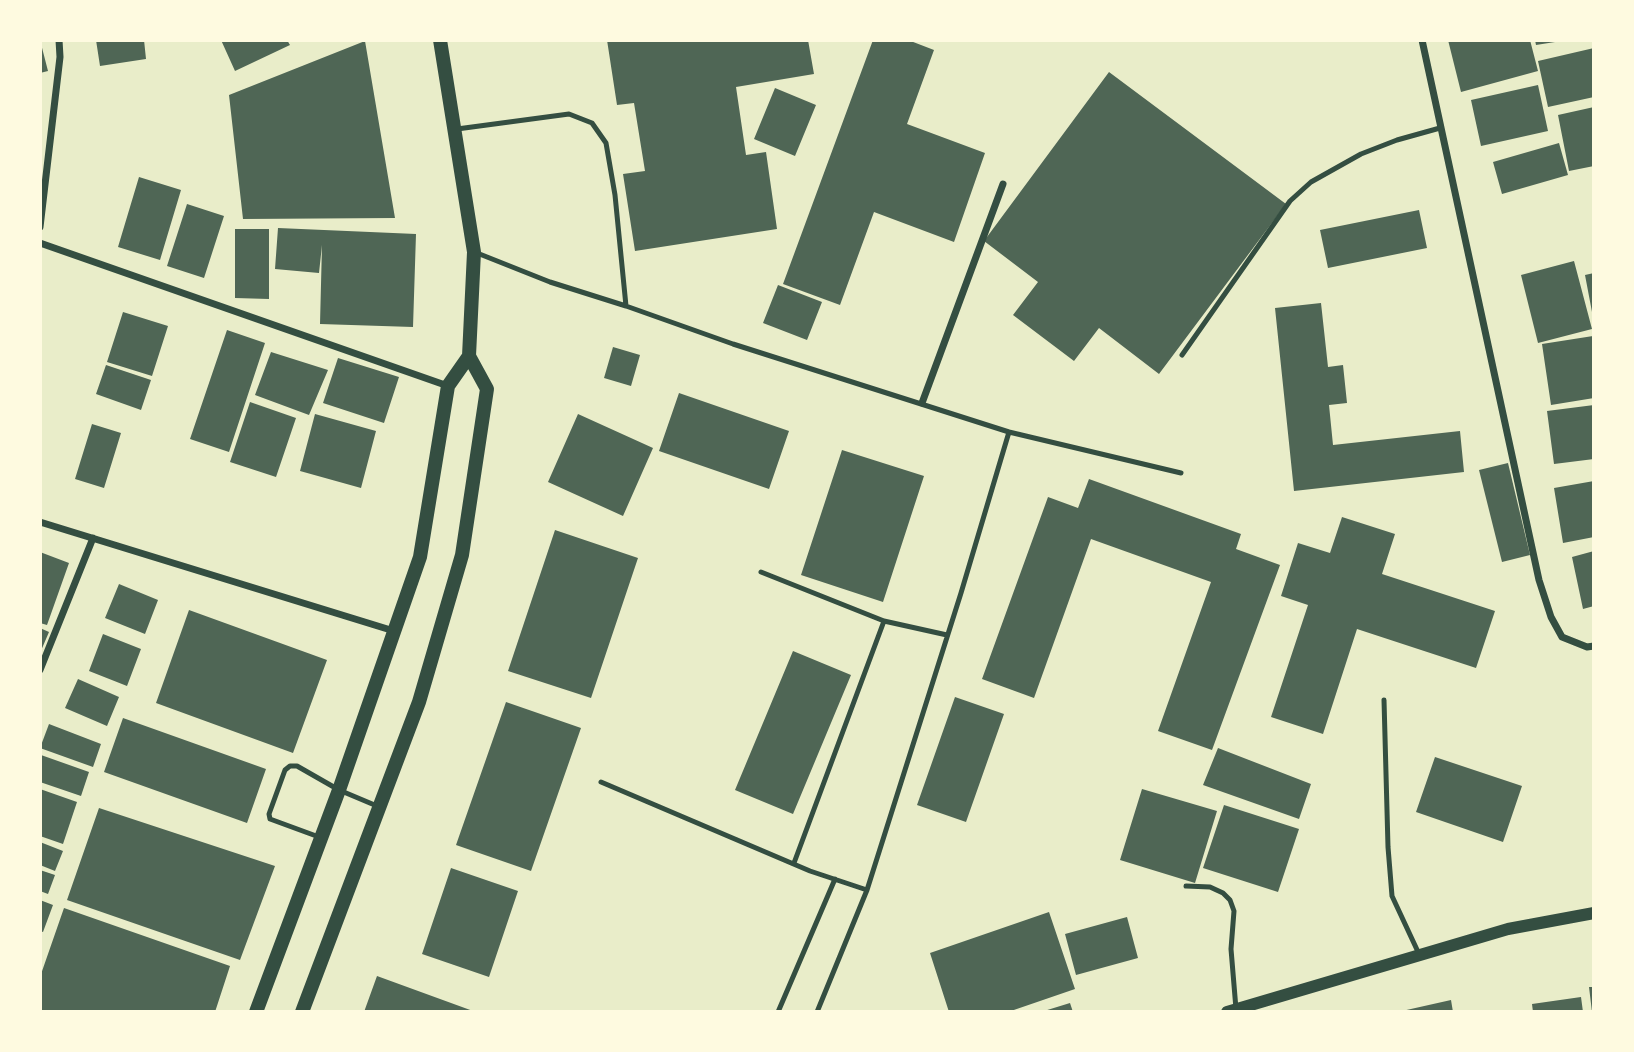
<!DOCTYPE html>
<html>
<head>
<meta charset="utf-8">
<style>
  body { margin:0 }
  #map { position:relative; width:1634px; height:1052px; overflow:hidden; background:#e9edc9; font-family:"PT Sans",sans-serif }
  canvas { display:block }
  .frame { position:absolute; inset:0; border:42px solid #fefae0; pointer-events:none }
</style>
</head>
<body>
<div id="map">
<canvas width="1634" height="1052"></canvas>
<div class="frame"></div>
</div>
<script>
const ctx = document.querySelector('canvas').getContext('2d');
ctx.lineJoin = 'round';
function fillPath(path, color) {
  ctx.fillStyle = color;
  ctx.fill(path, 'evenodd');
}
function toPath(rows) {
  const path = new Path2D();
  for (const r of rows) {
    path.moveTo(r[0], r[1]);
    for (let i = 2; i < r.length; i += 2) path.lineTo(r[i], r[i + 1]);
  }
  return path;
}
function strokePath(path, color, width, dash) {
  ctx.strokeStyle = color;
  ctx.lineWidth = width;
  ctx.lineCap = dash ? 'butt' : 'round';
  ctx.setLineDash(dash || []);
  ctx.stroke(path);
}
const building = toPath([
  [40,40,48,71,40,73],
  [96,40,144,40,146,59,100,66],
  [221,40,287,40,290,45,235,71],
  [607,40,808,40,814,74,736,87,746,155,766,152,777,229,635,251,623,174,645,171,634,103,617,105],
  [873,40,908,40,934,50,907,124,985,153,954,242,874,212,840,305,783,284],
  [1448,40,1530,40,1538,71,1461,92],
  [1535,40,1555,40,1555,42,1536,45],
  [365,41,395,218,243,219,229,95],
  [1594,48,1594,97,1548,107,1538,61],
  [1109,72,1286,204,1159,374,1099,328,1074,361,1013,315,1038,282,984,241],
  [1538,85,1548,131,1481,146,1471,100],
  [775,88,816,105,795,156,754,139],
  [1594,107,1594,166,1569,171,1558,115],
  [1559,143,1568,175,1502,194,1493,162],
  [139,177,181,190,160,260,118,247],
  [187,204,224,216,204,278,167,266],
  [1419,210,1427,248,1328,268,1320,230],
  [278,228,416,234,413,327,320,324,322,245,319,273,275,269],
  [235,229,269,229,269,299,235,298],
  [1574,261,1592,329,1538,343,1521,275],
  [1594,273,1594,312,1592,312,1585,275],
  [778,285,822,302,807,340,763,323],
  [1321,303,1328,367,1343,365,1347,403,1329,405,1333,445,1460,431,1464,472,1294,491,1275,308],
  [123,312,168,326,152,376,107,362],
  [227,330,265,343,229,452,190,439],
  [1593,336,1594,398,1551,405,1542,344],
  [613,347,640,355,631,386,604,378],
  [271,352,328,370,309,415,255,395],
  [338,358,399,377,384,423,323,403],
  [106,365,151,380,141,410,96,394],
  [679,393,789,431,769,489,659,451],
  [250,402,296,418,276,477,230,462],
  [1594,405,1594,459,1554,464,1547,411],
  [315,414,376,431,361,488,300,471],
  [578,414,653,448,623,516,548,482],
  [92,424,121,433,104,488,75,479],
  [842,450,924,476,883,602,801,575],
  [1508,463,1530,555,1502,562,1479,470],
  [1089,479,1241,534,1236,549,1280,565,1212,750,1158,731,1211,582,1091,539,1034,698,982,679,1048,497,1078,508],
  [1594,481,1594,537,1563,543,1554,488],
  [1342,517,1395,534,1382,574,1495,611,1476,668,1357,629,1323,734,1271,717,1308,605,1281,596,1298,543,1330,553],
  [555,530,638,558,591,698,508,671],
  [1594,551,1594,606,1583,609,1572,557],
  [40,552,69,563,47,625,40,623],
  [119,584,158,600,145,634,105,618],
  [189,610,327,660,293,753,156,703],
  [40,628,49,632,40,653],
  [103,634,141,649,127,686,89,671],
  [793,651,851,675,793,814,735,790],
  [78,679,119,697,107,726,65,708],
  [955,697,1004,714,966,822,917,805],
  [506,702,581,728,531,871,456,845],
  [123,718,266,769,247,823,104,772],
  [49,724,101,744,93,767,40,748],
  [1218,748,1311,784,1299,819,1203,785],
  [41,755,89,772,81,796,40,782],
  [1435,757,1522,786,1503,842,1416,812],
  [40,789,77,802,63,844,40,836],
  [1142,789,1217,811,1195,883,1120,860],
  [1224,805,1299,829,1278,892,1203,868],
  [99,808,275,866,240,960,67,900],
  [40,842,63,851,55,871,40,865],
  [451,868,518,891,489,977,422,954],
  [40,870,55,875,48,894,40,891],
  [40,900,53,905,43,932,40,931],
  [64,908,230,966,215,1012,40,1011,40,977],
  [1049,912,1075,989,1008,1012,949,1012,930,953],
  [1127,917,1138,958,1076,975,1065,934],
  [377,976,473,1011,473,1012,364,1012],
  [1589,987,1594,987,1594,1012,1592,1012],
  [1581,997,1583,1012,1533,1012,1532,1004],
  [1451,1000,1453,1012,1402,1012,1402,1011],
  [1070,1003,1073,1012,1044,1012,1044,1011]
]);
const service = toPath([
  [457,129,569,114,592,123,606,143,615,195,626,306],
  [477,253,550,282,626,306,733,344,1009,432,1181,473],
  [1182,355,1290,201,1311,182,1361,154,1397,140,1440,128],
  [761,572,884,621,947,635],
  [1384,700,1388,847,1392,896,1419,954],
  [601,782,810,871,867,890],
  [319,837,270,819,269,814,285,770,290,766,297,766,339,790,377,806],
  [794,863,884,621],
  [1186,886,1210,887,1223,893,1230,900,1234,911,1231,949,1236,1009],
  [778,1012,835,879],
  [817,1012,867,890,961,593,1009,432]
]);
const minor = toPath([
  [1422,40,1539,580,1551,617,1562,637,1587,647,1594,646],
  [40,227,60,57,59,40],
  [40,243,448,386],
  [922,403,1003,184],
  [40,522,394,631],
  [40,670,93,538]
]);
const tertiary = toPath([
  [1227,1012,1508,929,1594,913]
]);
const secondary = toPath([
  [256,1012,339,790,420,557,448,386,469,356,474,252,440,40],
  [302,1012,419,702,462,555,487,389,469,356]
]);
fillPath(building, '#4f6655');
strokePath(service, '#344e41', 5);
strokePath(minor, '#344e41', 7);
strokePath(tertiary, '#344e41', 12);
strokePath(secondary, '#344e41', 14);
</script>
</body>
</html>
